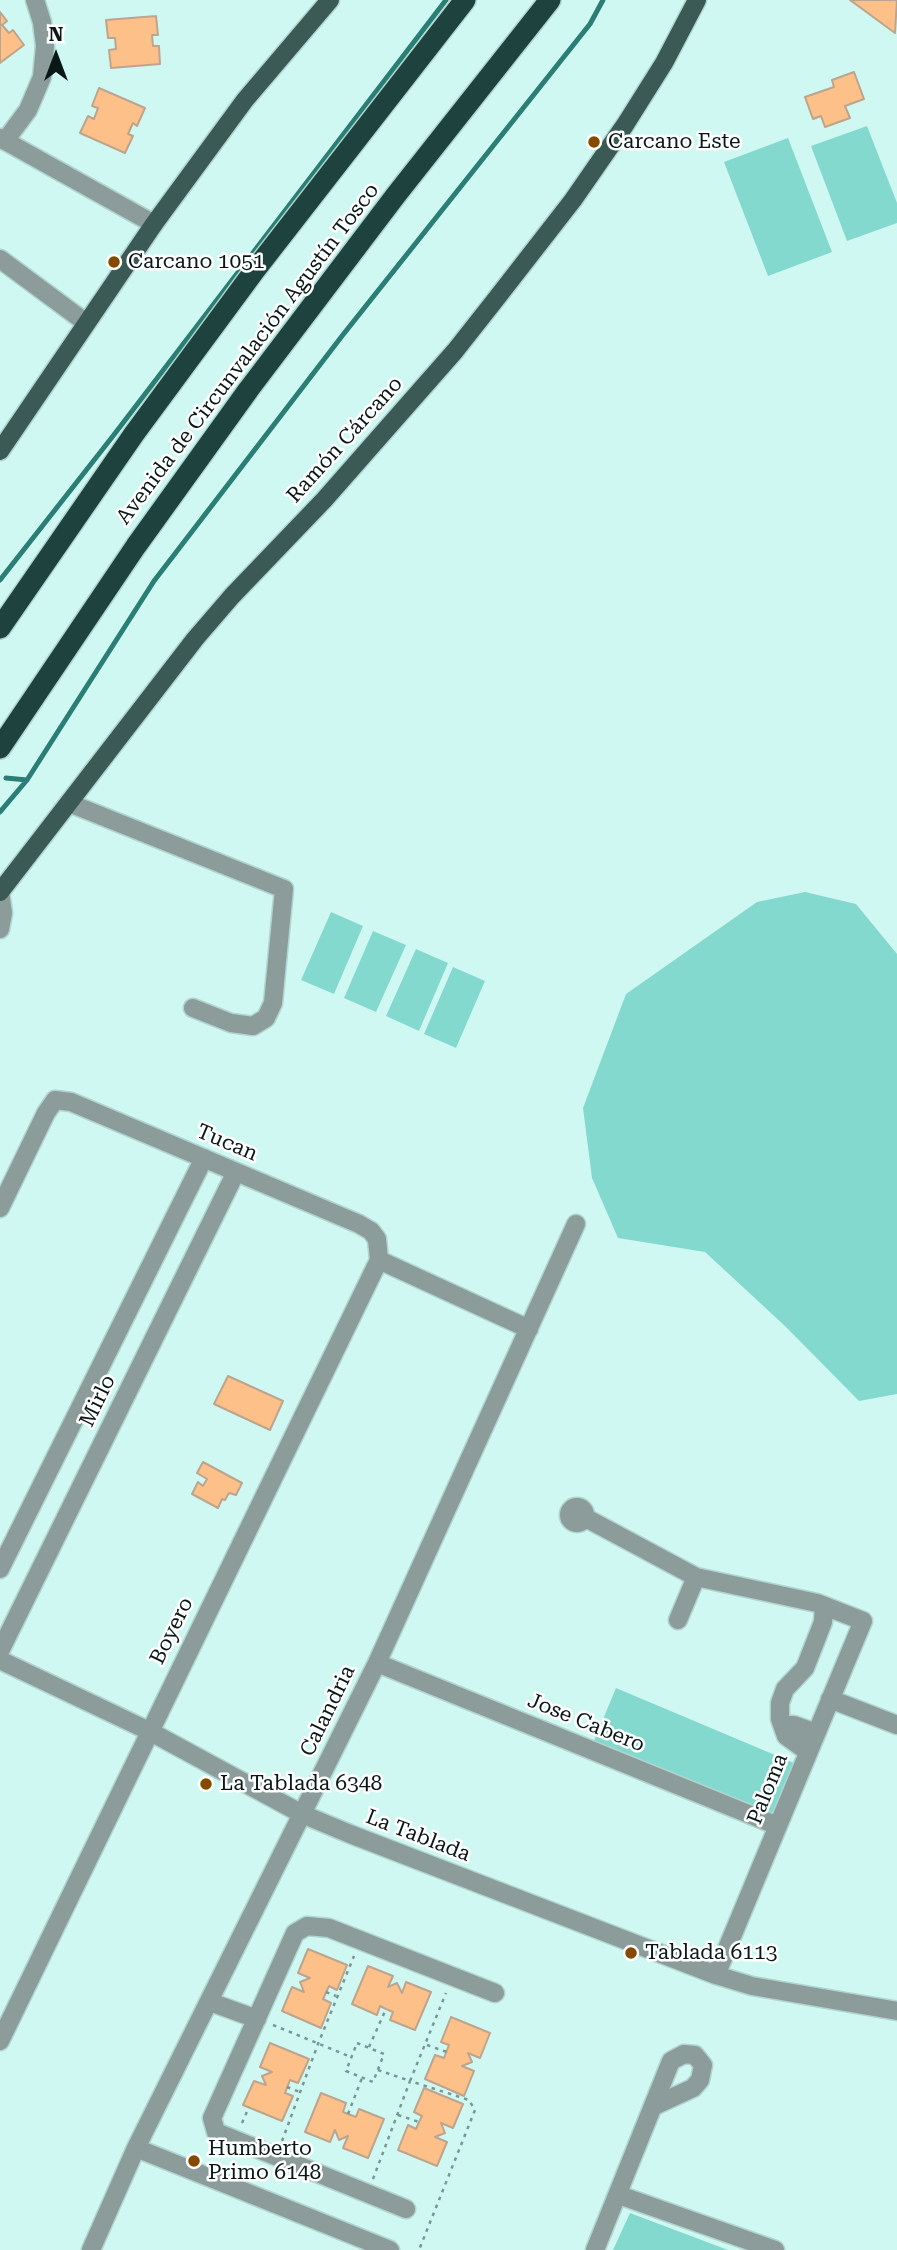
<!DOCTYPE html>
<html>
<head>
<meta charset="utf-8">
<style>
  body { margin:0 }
  #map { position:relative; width:897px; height:2250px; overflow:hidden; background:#d0f8f2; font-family:"Roboto Serif",serif }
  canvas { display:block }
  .north { position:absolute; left:21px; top:21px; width:70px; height:70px; -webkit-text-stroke:5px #fff; paint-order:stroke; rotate:0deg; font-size:19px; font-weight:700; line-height:28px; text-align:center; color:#091816 }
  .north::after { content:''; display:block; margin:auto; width:24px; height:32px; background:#091816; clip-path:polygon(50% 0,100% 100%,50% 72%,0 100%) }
</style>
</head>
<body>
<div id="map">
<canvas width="897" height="2250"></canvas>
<div class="north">N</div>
</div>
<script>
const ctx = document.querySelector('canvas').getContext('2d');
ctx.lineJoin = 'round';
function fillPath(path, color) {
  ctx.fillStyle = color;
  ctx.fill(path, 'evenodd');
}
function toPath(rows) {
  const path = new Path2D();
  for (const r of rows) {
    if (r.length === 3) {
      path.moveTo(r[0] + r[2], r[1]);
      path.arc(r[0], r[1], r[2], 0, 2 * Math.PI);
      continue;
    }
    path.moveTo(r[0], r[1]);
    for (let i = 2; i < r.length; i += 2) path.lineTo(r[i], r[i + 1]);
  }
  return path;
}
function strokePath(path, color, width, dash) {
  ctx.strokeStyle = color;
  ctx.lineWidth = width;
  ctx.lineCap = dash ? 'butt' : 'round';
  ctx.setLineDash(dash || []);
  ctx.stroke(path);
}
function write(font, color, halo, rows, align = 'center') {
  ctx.font = font + ' "Roboto Serif",serif';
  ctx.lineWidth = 5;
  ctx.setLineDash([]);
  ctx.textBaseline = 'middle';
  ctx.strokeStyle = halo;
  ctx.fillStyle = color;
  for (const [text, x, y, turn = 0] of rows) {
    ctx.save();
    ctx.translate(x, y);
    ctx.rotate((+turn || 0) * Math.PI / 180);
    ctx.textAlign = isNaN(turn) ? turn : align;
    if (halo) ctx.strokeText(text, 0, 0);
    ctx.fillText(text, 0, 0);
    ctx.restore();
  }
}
const green = toPath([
  [867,126,897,203,897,223,847,241,811,146],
  [788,138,832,252,768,276,724,162],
  [805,892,856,904,897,954,897,1394,859,1401,785,1326,705,1252,618,1238,592,1178,583,1108,626,994,757,902],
  [331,912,363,926,334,994,301,980],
  [373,931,406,945,376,1012,344,998],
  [416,949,448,963,419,1031,386,1016],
  [453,967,485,981,456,1048,424,1034],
  [616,1688,794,1763,771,1818,593,1743],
  [630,2213,728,2250,613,2250]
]);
const stream = toPath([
  [0,580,113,436,446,0],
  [6,778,27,780],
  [0,812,27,780,154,581,342,336,590,24,603,0]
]);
const building = toPath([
  [850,0,897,0,895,33,850,0],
  [0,12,7,21,2,25,9,33,13,30,24,45,0,63,0,12],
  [156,16,158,35,152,35,153,46,159,46,160,64,111,68,109,50,116,49,115,38,108,38,106,20,156,16],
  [854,72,864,99,845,106,850,118,825,127,821,116,813,119,805,97,834,87,832,80,854,72],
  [99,88,145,108,137,126,133,123,128,134,133,136,125,153,80,133,88,116,94,119,98,108,92,106,99,88],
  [228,1376,283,1401,270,1430,214,1404,228,1376],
  [203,1462,242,1483,236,1495,229,1493,225,1500,222,1499,218,1508,192,1494,198,1482,203,1486,207,1479,197,1473,203,1462],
  [308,1949,347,1965,337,1990,329,1986,323,1999,331,2003,321,2028,282,2011,292,1987,304,1992,300,1982,310,1978,298,1973,308,1949],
  [368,1966,393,1976,388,1987,397,1983,402,1993,406,1982,431,1992,415,2030,390,2020,393,2012,386,2009,380,2006,377,2015,352,2004,368,1966],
  [451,2017,490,2033,480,2058,468,2053,472,2062,462,2066,474,2071,464,2096,425,2079,435,2055,444,2058,449,2045,441,2042,451,2017],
  [270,2043,309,2059,298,2083,290,2080,285,2093,293,2096,282,2121,243,2105,254,2081,266,2085,262,2076,272,2072,260,2067,270,2043],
  [424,2088,463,2104,453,2128,441,2123,445,2133,435,2137,447,2142,437,2166,398,2150,408,2125,416,2129,419,2122,422,2116,414,2112,424,2088],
  [321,2093,346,2103,343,2112,356,2117,359,2109,384,2119,368,2158,343,2148,348,2136,339,2140,335,2130,330,2142,305,2132,321,2093]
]);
const path = toPath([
  [326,1992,336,1996],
  [273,2025,351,2057],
  [357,2043,384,2054,373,2082,346,2071,357,2043],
  [427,2045,447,2052],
  [369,2047,386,2009],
  [378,2070,410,2081,446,1993],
  [287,2087,300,2092],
  [348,2114,362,2078],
  [398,2115,419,2122],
  [242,2123,249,2107],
  [282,2141,318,2044,354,1956],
  [373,2179,410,2081,469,2100,475,2110,419,2250]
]);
const minor = toPath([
  [0,138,154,224],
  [5,141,28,110,42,77,45,46,42,22,35,0],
  [0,259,85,322],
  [69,803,284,889,273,1003,266,1018,253,1026,231,1023,193,1008],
  [0,929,3,913,0,892],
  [0,1208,46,1113,55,1100,71,1102,359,1224,371,1231,377,1239,379,1260,0,2041],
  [379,1260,529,1329],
  [577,1515,8],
  [584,1517,696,1577,817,1603,863,1621,716,1975],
  [0,1569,204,1158],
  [678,1620,696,1577],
  [0,1651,236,1172],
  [0,1660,149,1731,302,1814,350,1834,716,1975,752,1986,897,2011],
  [377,1663,778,1826],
  [830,1699,897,1725],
  [783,1725,794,1725,816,1733],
  [808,1752,786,1736,780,1719,780,1703,785,1689,805,1668,823,1622,824,1606],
  [210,2002,257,2019],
  [136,2148,390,2250],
  [619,2195,775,2250],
  [406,2209,216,2132,212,2118,295,1933,307,1926,329,1928,495,1993],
  [91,2250,136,2148,377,1663,576,1224],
  [595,2250,671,2061,684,2054,695,2055,703,2065,700,2080,693,2088,654,2106]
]);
const major = toPath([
  [0,451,154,224,245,100,330,0],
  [0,892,195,639,232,596,324,500,455,351,496,299,573,200,625,125,664,63,697,0]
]);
const highway = toPath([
  [0,628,134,434,255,270,465,0],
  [0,748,136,546,249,389,396,195,550,0]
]);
const markers = [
  [594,142,7,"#844a00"],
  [114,262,7,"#844a00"],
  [206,1784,7,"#844a00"],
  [631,1953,7,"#844a00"],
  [194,2161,7,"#844a00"]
];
const poiNames = [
  ["Carcano Este",608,142],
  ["Carcano 1051",128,262],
  ["La Tablada 6348",220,1784],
  ["Tablada 6113",645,1953],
  ["Humberto",208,2149],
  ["Primo 6148",208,2173]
];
const streetNames = [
  ["Avenida de Circunvalación Agustín Tosco",248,354,-53],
  ["Ramón Cárcano",345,440,-48],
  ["Tucan",227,1143,23],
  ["Mirlo",98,1401,-64],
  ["Boyero",172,1631,-64],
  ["Calandria",328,1711,-64],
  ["Jose Cabero",586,1723,22],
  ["Paloma",768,1789,-68],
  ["La Tablada",418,1836,21]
];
fillPath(green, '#84d9cf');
strokePath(stream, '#2b7e75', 5);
fillPath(building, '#fdc088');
strokePath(building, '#bda48e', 2);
strokePath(minor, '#b0d4cf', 21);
strokePath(major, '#b0d4cf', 21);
strokePath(highway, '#b0d4cf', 24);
strokePath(path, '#799792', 2.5, [3.5, 5]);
strokePath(minor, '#8c9c9a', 18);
strokePath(major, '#3b5955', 18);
strokePath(highway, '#1e423d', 21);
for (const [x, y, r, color] of markers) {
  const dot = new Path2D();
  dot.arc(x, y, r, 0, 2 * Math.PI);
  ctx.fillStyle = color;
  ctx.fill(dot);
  strokePath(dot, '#fff', 2.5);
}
write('21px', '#091816', '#fff', poiNames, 'left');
write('21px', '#091816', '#fff', streetNames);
</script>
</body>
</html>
